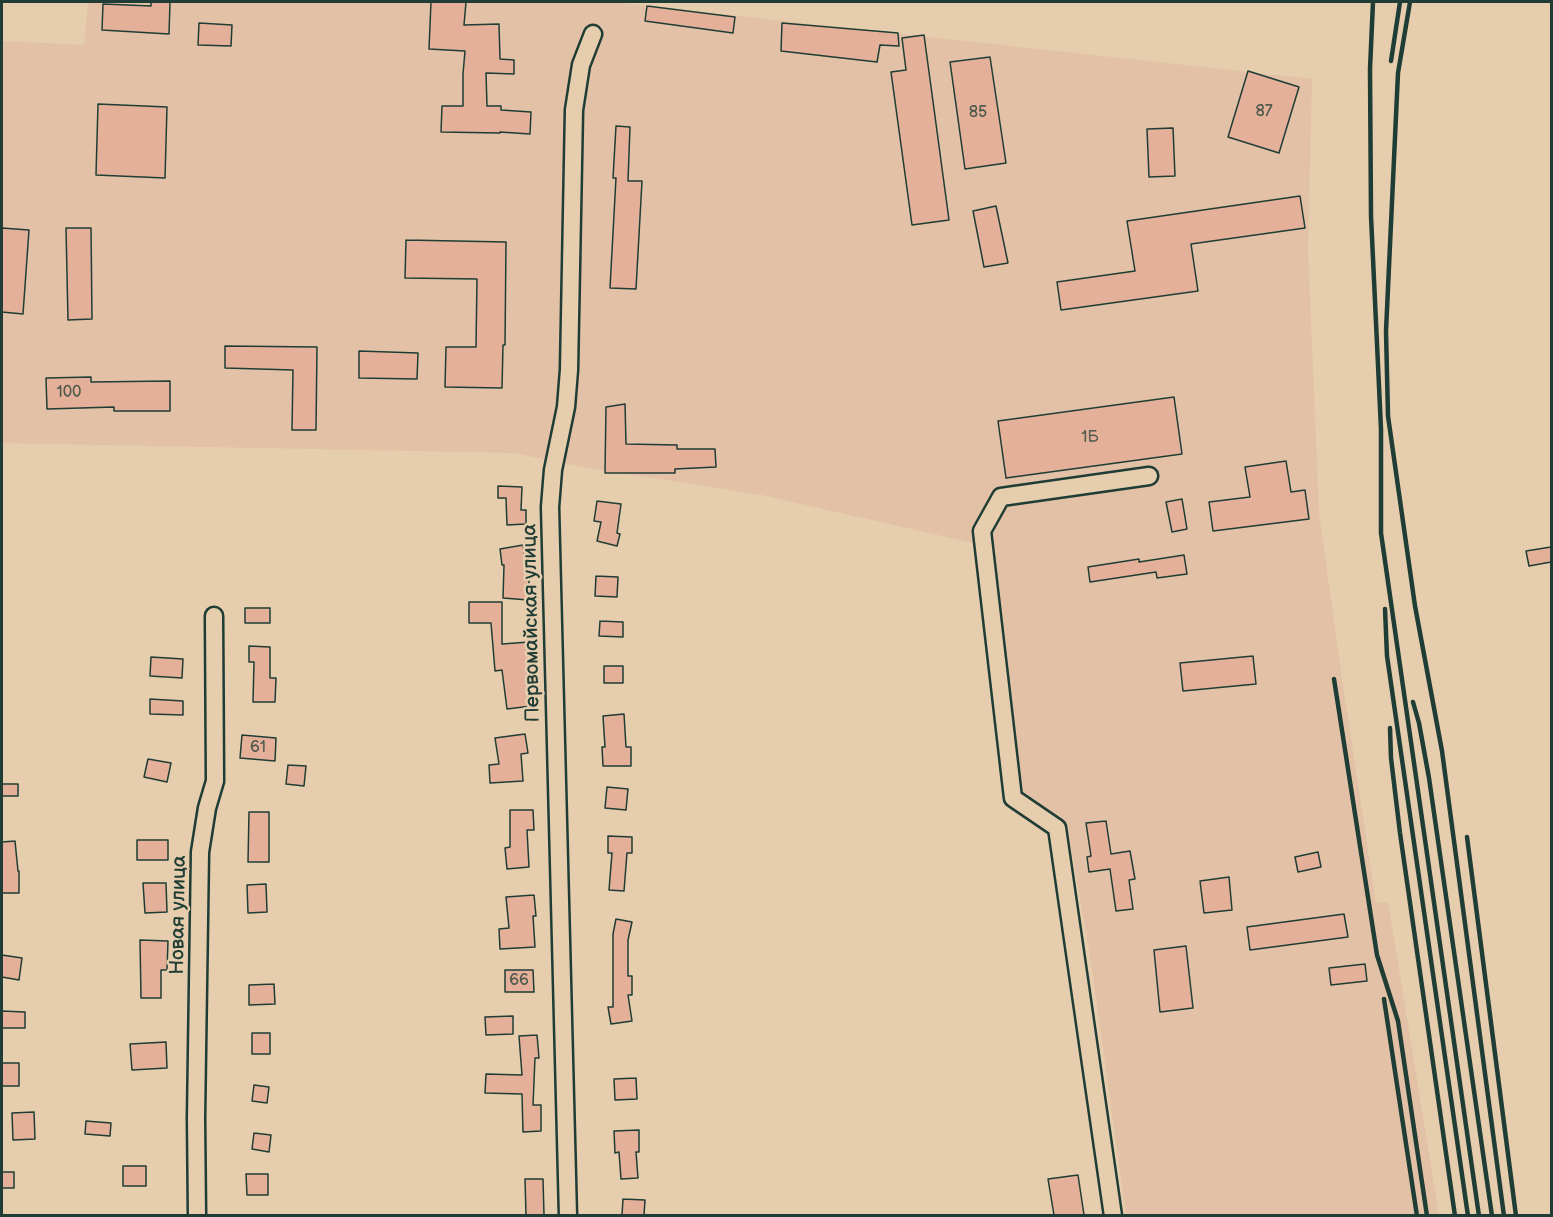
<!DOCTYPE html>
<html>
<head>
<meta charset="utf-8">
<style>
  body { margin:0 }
  #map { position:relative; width:1553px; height:1217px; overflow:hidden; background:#e6cdae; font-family:"Balsamiq Sans",sans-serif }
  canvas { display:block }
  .frame { position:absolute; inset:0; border:3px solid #1f3d34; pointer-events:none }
</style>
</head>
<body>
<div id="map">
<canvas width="1553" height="1217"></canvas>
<div class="frame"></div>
</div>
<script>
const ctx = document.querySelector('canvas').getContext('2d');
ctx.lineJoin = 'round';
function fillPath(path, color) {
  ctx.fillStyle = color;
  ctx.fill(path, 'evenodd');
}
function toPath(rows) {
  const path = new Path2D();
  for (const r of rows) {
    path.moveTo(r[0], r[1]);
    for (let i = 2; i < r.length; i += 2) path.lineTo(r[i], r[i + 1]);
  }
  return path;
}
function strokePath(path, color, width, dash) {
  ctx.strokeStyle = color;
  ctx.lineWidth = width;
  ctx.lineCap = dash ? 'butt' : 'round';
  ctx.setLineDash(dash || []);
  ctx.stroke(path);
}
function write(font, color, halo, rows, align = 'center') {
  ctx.font = font + ' "Balsamiq Sans",sans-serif';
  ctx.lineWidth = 5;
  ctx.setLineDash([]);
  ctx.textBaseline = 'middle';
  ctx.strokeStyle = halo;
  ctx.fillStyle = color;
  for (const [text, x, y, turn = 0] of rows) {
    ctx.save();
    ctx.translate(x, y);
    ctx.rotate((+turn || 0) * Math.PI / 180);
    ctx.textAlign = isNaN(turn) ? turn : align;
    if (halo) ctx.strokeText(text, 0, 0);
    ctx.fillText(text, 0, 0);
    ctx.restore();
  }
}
const built = toPath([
  [88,2,612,2,1312,79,1308,251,1319,513,1341,672,1376,903,1388,902,1439,1215,1126,1215,1091,962,1067,824,1023,791,995,548,762,495,565,464,516,453,2,443,2,41,84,45]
]);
const building = toPath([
  [151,2,170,2,169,34,102,30,103,4,151,6,151,2],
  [431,2,466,2,464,25,499,24,500,59,514,60,514,74,486,73,487,106,501,106,501,110,531,112,530,134,500,132,500,133,441,132,442,106,463,106,463,74,465,51,429,49,431,2],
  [647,6,735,17,733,33,645,21,647,6],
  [199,23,232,25,231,46,198,45,199,23],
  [782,23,898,33,899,46,880,45,877,62,781,51,782,23],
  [924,35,949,220,912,225,891,72,906,70,902,38,924,35],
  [990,57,1006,163,965,169,950,62,990,57],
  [1248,71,1299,87,1279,153,1228,137,1248,71],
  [98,104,167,107,165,178,96,175,98,104],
  [616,126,630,127,628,181,642,181,636,289,610,288,616,178,613,178,616,126],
  [1173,128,1175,176,1149,177,1147,129,1173,128],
  [1300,196,1305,228,1191,244,1198,291,1061,310,1057,282,1135,271,1127,221,1300,196],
  [996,206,1008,263,984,267,973,211,996,206],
  [2,228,29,230,23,314,2,312,2,228],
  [66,228,91,228,92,319,68,320,66,228],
  [406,240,506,242,505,345,503,345,502,388,445,387,446,347,476,347,477,279,405,278,406,240],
  [225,346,317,347,316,430,292,430,293,370,225,368,225,346],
  [359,351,418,353,417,379,359,378,359,351],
  [91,377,91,382,170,381,170,411,114,411,114,407,47,409,46,378,91,377],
  [1174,397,1182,454,1006,478,998,421,1174,397],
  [625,404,626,444,677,445,677,449,715,449,716,467,675,469,675,473,605,473,606,407,625,404],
  [1286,461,1291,492,1305,490,1309,519,1213,531,1209,502,1250,497,1245,467,1286,461],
  [498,486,522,487,521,510,526,510,526,524,507,525,506,498,498,498,498,486],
  [1182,499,1187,529,1172,532,1166,502,1182,499],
  [597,501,621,504,617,533,620,534,617,546,597,541,601,522,594,521,597,501],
  [523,545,528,580,529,580,528,600,503,598,504,565,502,565,500,549,523,545],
  [1551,547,1551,562,1529,566,1526,551,1551,547],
  [1184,555,1187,574,1157,578,1156,572,1090,582,1088,567,1139,559,1139,562,1184,555],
  [596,576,618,577,617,597,595,596,596,576],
  [469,602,502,602,502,644,529,642,531,668,527,669,531,706,507,709,502,670,495,671,491,623,469,623,469,602],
  [245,608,270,608,270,623,245,623,245,608],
  [600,621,623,622,623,637,599,636,600,621],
  [249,646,270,647,270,678,276,678,275,702,253,702,254,662,249,662,249,646],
  [1253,656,1256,684,1183,691,1180,663,1253,656],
  [151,657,183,659,182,678,150,676,151,657],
  [604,666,623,666,623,683,604,683,604,666],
  [150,699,183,701,183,715,150,714,150,699],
  [624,714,626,747,631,747,631,766,603,766,602,747,605,747,603,716,624,714],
  [525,734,528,753,521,754,523,781,490,783,489,765,499,764,495,738,525,734],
  [242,735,276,738,275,761,240,758,242,735],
  [148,759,171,763,167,782,144,777,148,759],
  [288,765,306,766,304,786,286,784,288,765],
  [2,784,18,784,18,796,2,796,2,784],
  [607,787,628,789,626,810,605,808,607,787],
  [510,810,533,810,534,830,527,830,529,867,507,869,505,848,510,847,510,810],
  [249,812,269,812,269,862,248,862,249,812],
  [1106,821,1111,854,1130,851,1135,879,1129,880,1133,909,1116,911,1110,869,1089,872,1087,857,1091,856,1086,823,1106,821],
  [608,836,632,837,632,853,627,853,624,891,609,890,612,853,608,853,608,836],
  [137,840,168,840,168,860,137,860,137,840],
  [15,841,18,871,19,871,19,893,2,893,2,842,15,841],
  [1318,852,1321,867,1298,872,1295,857,1318,852],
  [1229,877,1232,910,1204,913,1200,881,1229,877],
  [143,883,166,883,167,912,145,913,143,883],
  [266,884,267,912,248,913,247,885,266,884],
  [534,895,536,916,533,916,535,947,500,949,499,929,509,928,506,897,534,895],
  [1344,914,1348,937,1250,950,1247,927,1344,914],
  [616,919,632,922,628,940,628,976,632,976,632,995,628,995,632,1021,611,1024,608,1007,613,1007,613,934,616,919],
  [140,940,168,941,167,970,161,970,161,998,141,998,140,940],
  [1186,946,1193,1008,1160,1012,1154,950,1186,946],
  [2,955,22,958,19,980,2,977,2,955],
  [1365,964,1367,981,1331,985,1329,968,1365,964],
  [505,970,533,970,534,992,505,992,505,970],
  [274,984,275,1004,249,1005,249,985,274,984],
  [2,1011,25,1012,25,1028,2,1028,2,1011],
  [513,1016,513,1034,486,1035,485,1017,513,1016],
  [252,1033,270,1033,270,1054,252,1054,252,1033],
  [537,1035,539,1058,535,1058,533,1105,541,1105,541,1131,523,1132,522,1094,485,1093,486,1074,522,1075,519,1036,537,1035],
  [166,1042,167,1068,132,1070,130,1044,166,1042],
  [2,1063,19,1063,19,1086,2,1086,2,1063],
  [636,1078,637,1099,615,1100,614,1079,636,1078],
  [254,1085,269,1087,267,1103,252,1101,254,1085],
  [34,1112,35,1139,13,1140,12,1113,34,1112],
  [86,1121,111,1123,110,1136,85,1134,86,1121],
  [639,1130,639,1152,636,1152,638,1178,621,1179,619,1152,615,1153,614,1131,639,1130],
  [254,1133,271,1135,269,1152,252,1149,254,1133],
  [123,1166,146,1166,146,1186,123,1186,123,1166],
  [2,1172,14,1172,14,1188,2,1188,2,1172],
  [246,1174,268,1174,268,1195,247,1195,246,1174],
  [1078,1175,1084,1215,1054,1215,1048,1179,1078,1175],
  [525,1179,543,1179,544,1215,526,1215,525,1179],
  [623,1199,645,1200,644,1215,622,1215,623,1199]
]);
const minor = toPath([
  [197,1216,196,1118,200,852,207,808,215,781,214,616],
  [568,1216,550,507,553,470,566,407,569,370,574,110,581,65,593,34],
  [1113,1216,1057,828,1013,798,982,531,1001,497,1149,476]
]);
const rail = toPath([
  [1373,2,1370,69,1371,216,1381,429,1381,533,1479,1216],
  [1410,2,1398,73,1386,331,1388,416,1415,606,1442,751,1504,1216],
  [1391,61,1400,2],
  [1385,609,1387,656,1468,1216],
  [1334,679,1377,955,1398,1021,1427,1216],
  [1413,702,1419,723,1429,778,1492,1216],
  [1390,728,1391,758,1400,833,1455,1216],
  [1467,837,1516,1216],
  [1384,999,1417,1216]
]);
const numberNames = [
  ["87",1264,112],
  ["85",978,113],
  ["100",69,393],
  ["1Б",1090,438],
  ["61",258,748],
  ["66",519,981]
];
const streetNames = [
  ["Первомайская улица",532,623,-91],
  ["Новая улица",179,915,-89]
];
fillPath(built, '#e2c1a6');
fillPath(building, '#e5b099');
strokePath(building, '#1f3d34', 1.5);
strokePath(minor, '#1f3d34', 21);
strokePath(minor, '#e6cdae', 16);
strokePath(rail, '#1f3d34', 4.5);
write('16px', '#505a4d', null, numberNames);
write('20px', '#1f3d34', '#e6cdae', streetNames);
</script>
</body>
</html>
